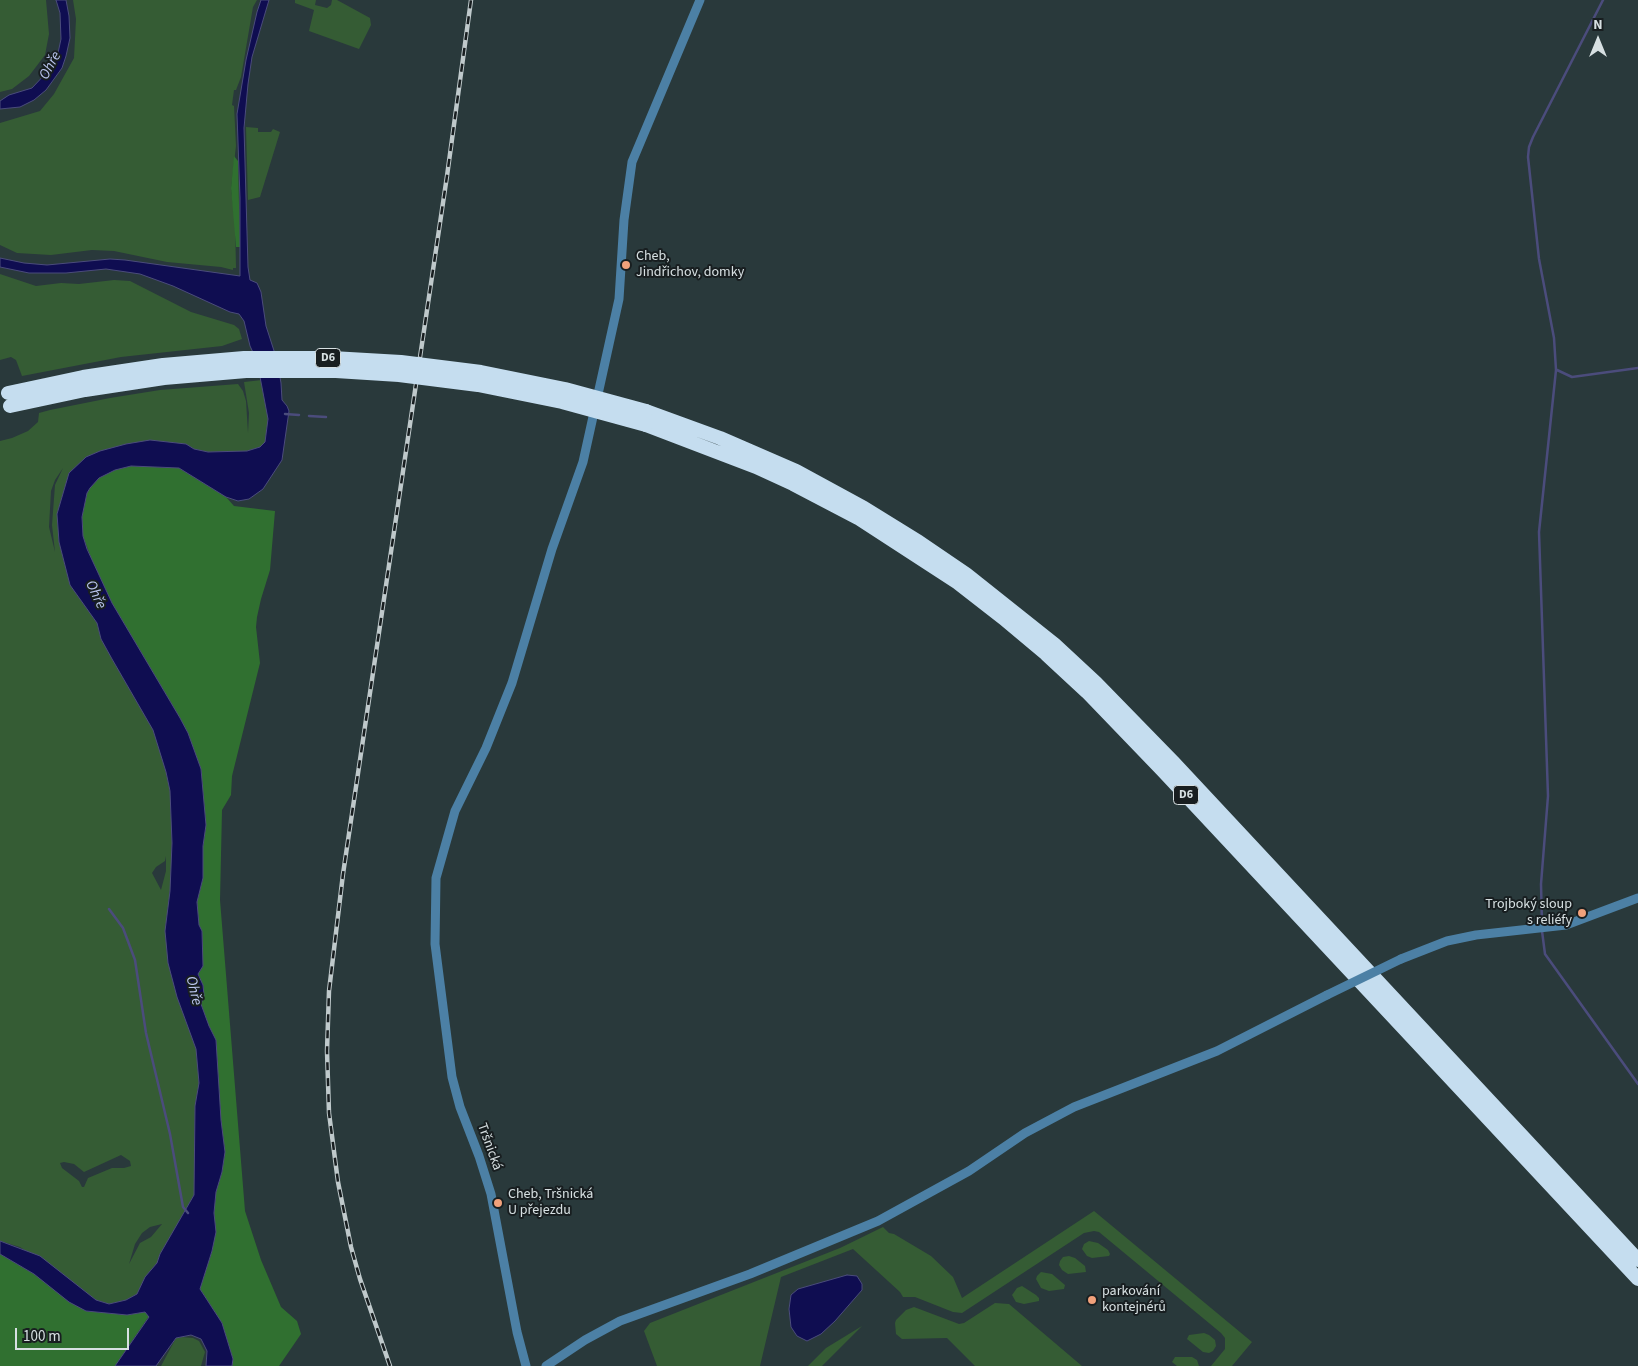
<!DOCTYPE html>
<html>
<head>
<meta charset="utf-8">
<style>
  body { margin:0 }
  #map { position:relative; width:1638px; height:1366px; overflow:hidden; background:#29393b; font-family:"Source Sans 3",sans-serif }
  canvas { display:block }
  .north { position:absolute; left:1573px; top:15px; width:50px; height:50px; -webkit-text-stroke:4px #181e20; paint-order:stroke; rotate:0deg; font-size:14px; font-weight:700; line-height:20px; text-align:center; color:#d7e0e2 }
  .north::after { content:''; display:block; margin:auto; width:18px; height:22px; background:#d7e0e2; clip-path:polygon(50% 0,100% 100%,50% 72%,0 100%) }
  .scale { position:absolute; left:15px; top:1328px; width:114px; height:22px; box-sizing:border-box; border:2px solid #d7e0e2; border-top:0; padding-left:6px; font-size:15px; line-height:18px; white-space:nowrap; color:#d7e0e2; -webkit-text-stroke:4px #181e20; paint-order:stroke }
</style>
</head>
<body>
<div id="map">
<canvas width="1638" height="1366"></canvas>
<div class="north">N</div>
<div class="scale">100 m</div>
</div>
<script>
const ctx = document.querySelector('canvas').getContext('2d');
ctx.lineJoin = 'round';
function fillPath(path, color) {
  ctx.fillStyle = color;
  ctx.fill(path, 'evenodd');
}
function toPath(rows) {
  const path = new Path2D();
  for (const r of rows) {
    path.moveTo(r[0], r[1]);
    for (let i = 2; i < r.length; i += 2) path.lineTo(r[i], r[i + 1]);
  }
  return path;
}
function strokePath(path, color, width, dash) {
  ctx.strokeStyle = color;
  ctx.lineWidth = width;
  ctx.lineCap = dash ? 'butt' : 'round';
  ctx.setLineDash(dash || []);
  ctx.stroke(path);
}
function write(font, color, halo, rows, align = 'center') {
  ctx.font = font + ' "Source Sans 3",sans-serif';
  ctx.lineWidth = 4;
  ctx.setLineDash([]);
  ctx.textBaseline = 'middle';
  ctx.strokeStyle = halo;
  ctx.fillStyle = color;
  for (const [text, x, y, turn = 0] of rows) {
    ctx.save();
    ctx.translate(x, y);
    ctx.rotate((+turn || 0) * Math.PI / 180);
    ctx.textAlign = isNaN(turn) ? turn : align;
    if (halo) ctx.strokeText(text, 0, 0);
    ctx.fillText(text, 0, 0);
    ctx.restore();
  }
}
const green = toPath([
  [0,0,46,0,49,34,45,55,29,76,12,89,0,92],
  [73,0,257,0,253,7,241,77,236,90,234,90,232,105,234,106,236,146,231,188,235,222,236,268,233,268,233,270,221,267,167,262,114,251,92,250,51,255,17,253,0,245,0,123,40,111,54,94,74,58,76,19],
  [295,0,316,0,315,5,327,8,331,5,332,0,337,0,370,18,371,25,359,49,309,31,314,10,295,3],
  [246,127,258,128,258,132,271,132,273,129,280,132,260,197,248,200],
  [0,274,36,286,61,283,79,284,114,280,130,281,191,312,234,325,239,329,242,339,222,346,121,357,22,376,16,360,11,357,0,360],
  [262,380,268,418,265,442,260,447,247,451,208,452,194,449,186,444,69,473,57,514,59,542,70,585,97,623,101,639,112,659,153,730,162,755,170,791,172,843,170,891,165,931,177,997,196,1049,199,1083,195,1106,194,1195,160,1254,157,1263,145,1277,137,1294,126,1300,109,1304,96,1300,20,1247,0,1241,0,441,12,438,28,431,38,422,39,413,50,410,110,398,160,390,238,384,243,391,246,401,248,433,249,413,244,382],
  [63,468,55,485,52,525,55,552,49,527,51,491,55,480],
  [166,856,166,871,161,890,152,873,156,867,165,861],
  [121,1155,130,1161,131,1166,124,1168,112,1168,88,1178,84,1187,82,1187,79,1181,62,1168,60,1163,64,1162,74,1164,84,1172],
  [162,1224,151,1237,140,1243,129,1264,135,1244,142,1233,150,1227],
  [1094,1211,1252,1342,1232,1366,1211,1366,1225,1349,1225,1338,1221,1333,1099,1232,1094,1231,1084,1233,962,1313,953,1312,915,1297,903,1297,900,1292,853,1249,781,1277,760,1366,657,1366,644,1331,650,1323,840,1248,883,1227,889,1233,894,1234,931,1256,953,1277,962,1298],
  [1089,1241,1098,1243,1108,1250,1110,1254,1109,1256,1092,1258,1087,1256,1082,1249,1084,1244],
  [1069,1256,1075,1258,1085,1266,1086,1272,1068,1274,1062,1270,1059,1265,1060,1261,1063,1257],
  [1041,1272,1052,1274,1065,1285,1064,1289,1049,1291,1041,1288,1036,1279,1037,1276],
  [1022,1286,1036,1295,1039,1298,1039,1301,1024,1304,1016,1302,1012,1295,1017,1288],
  [995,1303,1009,1304,1082,1366,975,1366,947,1338,902,1339,896,1334,895,1323,896,1320,906,1310,914,1307,959,1324,964,1323],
  [862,1326,822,1366,808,1366,826,1348],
  [1204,1333,1209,1335,1215,1340,1216,1346,1213,1351,1209,1353,1203,1352,1187,1339,1189,1335],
  [181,1337,193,1338,199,1341,205,1352,201,1366,161,1366,176,1338],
  [1175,1357,1192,1357,1197,1360,1199,1366,1177,1366,1172,1362]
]);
const forest = toPath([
  [234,156,238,161,240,247,236,247,231,188],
  [131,466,179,468,226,497,234,506,275,511,270,570,261,599,257,617,256,627,260,663,232,776,231,795,222,810,220,900,245,1211,261,1260,281,1307,297,1321,301,1334,279,1366,232,1366,233,1359,222,1323,200,1289,212,1251,215,1232,214,1213,216,1192,222,1172,225,1152,221,1120,216,1040,209,1026,201,1004,204,995,203,985,198,974,203,966,202,931,199,925,197,902,203,878,203,846,206,825,201,769,188,733,180,718,112,603,93,563,83,536,82,517,87,493,90,488,99,478,115,470],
  [0,1254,34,1274,86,1311,127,1315,145,1312,149,1316,115,1366,0,1366]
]);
const water = toPath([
  [56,0,66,0,69,16,70,38,66,56,62,68,46,90,34,100,20,107,0,109,0,101,9,95,32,88,49,70,58,53,61,39,60,13,56,0],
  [261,0,269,0,252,57,248,84,244,128,248,267,250,280,257,283,261,292,266,326,277,360,281,383,282,400,287,406,289,411,282,460,263,489,249,499,238,501,226,497,179,468,131,466,115,470,99,478,90,488,87,493,82,517,83,536,87,549,112,603,180,718,188,733,201,769,206,825,203,846,203,878,197,902,199,925,202,931,203,966,198,974,203,985,204,995,201,1004,209,1026,216,1040,221,1120,225,1152,222,1172,216,1192,214,1213,216,1232,212,1251,200,1289,222,1323,233,1359,232,1366,206,1366,207,1351,201,1339,191,1335,176,1338,156,1366,115,1366,149,1317,145,1312,127,1315,86,1311,69,1302,34,1274,0,1254,0,1241,40,1256,96,1300,109,1304,126,1300,137,1294,145,1277,157,1263,160,1254,194,1195,195,1106,199,1083,196,1049,177,997,168,963,165,931,170,891,172,843,170,791,166,772,153,730,112,659,101,639,97,623,70,585,59,542,57,514,69,473,86,457,100,451,126,444,150,440,186,444,194,449,208,452,247,451,260,447,265,442,268,419,257,361,250,346,244,321,239,314,230,312,173,286,140,274,106,269,66,273,29,273,0,267,0,258,24,263,47,265,110,259,125,260,240,276,240,198,237,114,246,60,257,12,261,0],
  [847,1275,857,1276,862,1284,862,1290,835,1321,821,1334,807,1341,797,1336,791,1327,789,1309,791,1295,798,1289,847,1275]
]);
const stream = toPath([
  [1557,370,1572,377,1638,368],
  [285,414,299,415],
  [309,416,326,417],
  [109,909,123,928,135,960,146,1033,170,1134,183,1207,188,1213],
  [1542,925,1541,884,1548,796,1539,532,1556,370,1554,338,1539,259,1528,157,1529,147,1533,137,1603,0],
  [1542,931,1545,954,1638,1084]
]);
const tertiary = toPath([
  [1401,959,1447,941,1476,935,1566,925,1638,898],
  [526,1366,517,1332,491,1194,479,1156,460,1107,452,1077,435,944,436,878,455,811,486,748,512,683,552,549,583,462,619,299,624,220,632,162,700,0],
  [546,1366,585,1340,620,1321,750,1274,878,1221,969,1171,1025,1133,1074,1107,1217,1051,1327,995]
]);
const motorway = toPath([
  [646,411,720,438,796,471,864,508,919,542,966,574,1054,644,1096,683,1174,763,1638,1260],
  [646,425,756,467,793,484,858,518,958,583,1003,618,1046,654,1087,692,1163,771,1638,1279]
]);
const rail = toPath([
  [390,1366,360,1279,351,1247,338,1182,329,1113,327,1051,329,991,343,874,447,176,471,0]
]);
const tertiaryBridge = toPath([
  [1327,995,1401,959]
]);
const motorwayBridge = toPath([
  [8,393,83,377,163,365,244,358,332,358,401,362,481,372,565,389,646,411],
  [10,406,85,390,164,378,246,371,336,371,399,375,478,385,562,402,646,425]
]);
const markers = [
  [626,265,5,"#f1a17b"],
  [1582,913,5,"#f1a17b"],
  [498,1203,5,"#f1a17b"],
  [1092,1300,5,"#f1a17b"]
];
const shields = [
  [328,358,25],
  [1186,795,25]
];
const shieldNames = [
  ["D6",328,358],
  ["D6",1186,795]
];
const poiNames = [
  ["Cheb,",636,257],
  ["Jindřichov, domky",636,273],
  ["Trojboký sloup",1572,905,"right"],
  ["s reliéfy",1572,921,"right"],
  ["Cheb, Tršnická",508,1195],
  ["U přejezdu",508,1211],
  ["parkování",1102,1292],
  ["kontejnérů",1102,1308]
];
const streetNames = [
  ["Tršnická",489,1147,70]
];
const waterNames = [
  ["Ohře",51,66,-61],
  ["Ohře",95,595,65],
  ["Ohře",193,991,77]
];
fillPath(green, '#355c34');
fillPath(forest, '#307030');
fillPath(water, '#0f0d51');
strokePath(water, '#4b4c7c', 1);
strokePath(stream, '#4b4c7c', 2.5);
strokePath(tertiary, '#4c80a5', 9);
strokePath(motorway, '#c5ddef', 14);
strokePath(rail, '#bfc9cb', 4.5);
strokePath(rail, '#181e20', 2.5, [8]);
strokePath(tertiaryBridge, '#4c80a5', 9);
strokePath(motorwayBridge, '#c5ddef', 14);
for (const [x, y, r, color] of markers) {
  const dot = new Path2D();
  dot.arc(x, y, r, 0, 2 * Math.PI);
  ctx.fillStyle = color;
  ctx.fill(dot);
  strokePath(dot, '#181e20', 2);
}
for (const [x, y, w] of shields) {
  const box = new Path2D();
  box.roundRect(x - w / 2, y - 9.5, w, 19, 4);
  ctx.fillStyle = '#181e20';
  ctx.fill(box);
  strokePath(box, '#d7e0e2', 1);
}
write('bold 12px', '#d7e0e2', null, shieldNames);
write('14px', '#d7e0e2', '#181e20', poiNames, 'left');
write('14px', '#d7e0e2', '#181e20', streetNames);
write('italic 15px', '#b9c4ed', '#181e20', waterNames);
</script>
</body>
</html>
